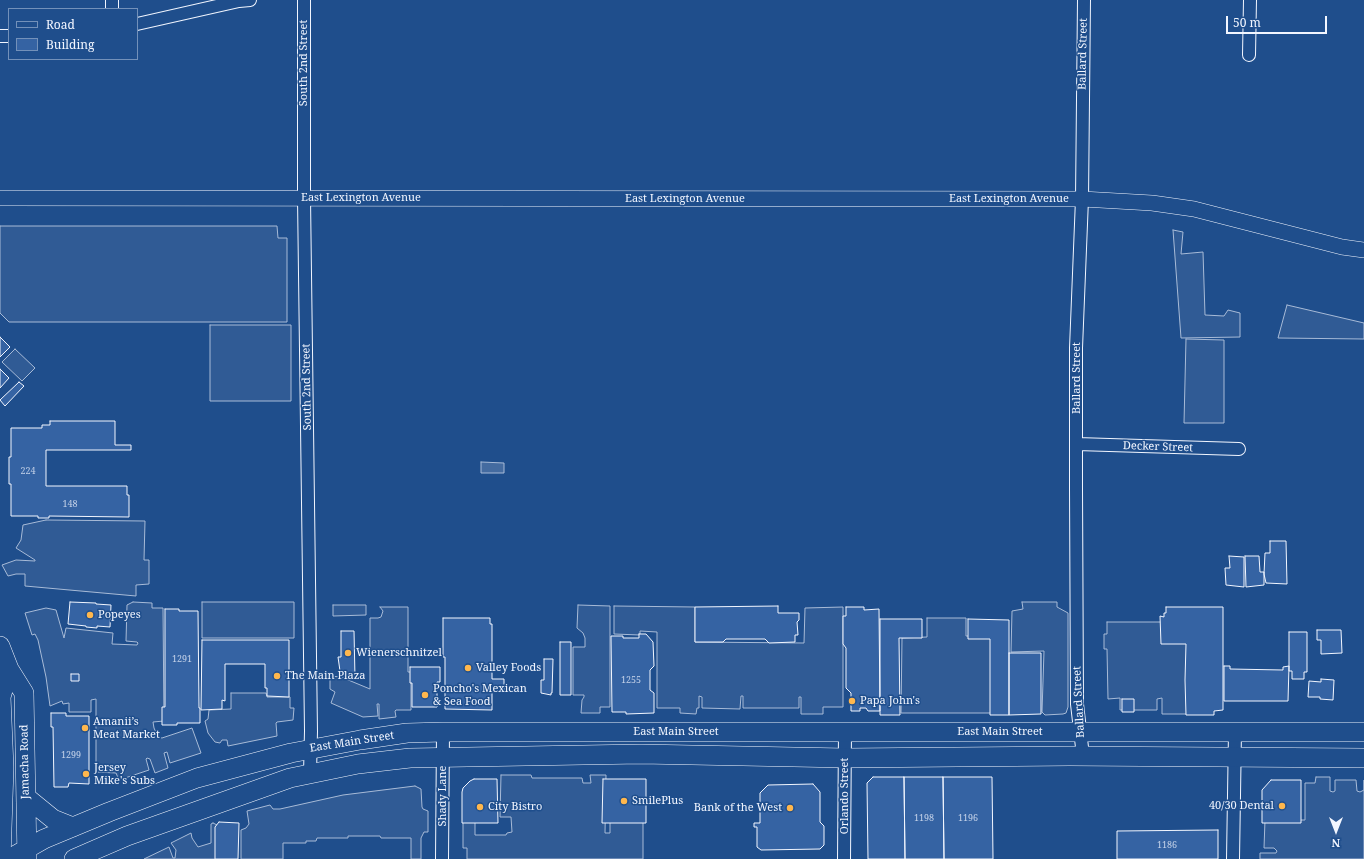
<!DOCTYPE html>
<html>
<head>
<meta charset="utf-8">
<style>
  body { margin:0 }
  #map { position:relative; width:1364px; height:859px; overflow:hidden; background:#1f4e8c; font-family:"Noto Serif",serif }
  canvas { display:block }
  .legend { position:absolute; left:8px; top:8px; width:130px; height:52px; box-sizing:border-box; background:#1f4e8c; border:1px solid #7391ba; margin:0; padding:5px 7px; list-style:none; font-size:12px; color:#f2f6ff }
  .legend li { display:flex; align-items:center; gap:8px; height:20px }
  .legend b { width:20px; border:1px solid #7391ba }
  .north { position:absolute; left:1316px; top:811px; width:40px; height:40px; -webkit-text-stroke:3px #1f4e8c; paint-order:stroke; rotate:180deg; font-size:11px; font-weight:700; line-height:16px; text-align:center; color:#f2f6ff }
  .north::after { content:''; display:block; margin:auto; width:14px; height:18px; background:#f2f6ff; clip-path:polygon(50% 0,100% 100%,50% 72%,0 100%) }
  .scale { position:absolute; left:1226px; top:16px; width:101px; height:18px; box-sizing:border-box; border:2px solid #f2f6ff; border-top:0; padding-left:5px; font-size:12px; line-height:14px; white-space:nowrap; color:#f2f6ff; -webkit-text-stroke:3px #1f4e8c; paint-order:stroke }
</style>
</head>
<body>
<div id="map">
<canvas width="1364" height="859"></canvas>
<ul class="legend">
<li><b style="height:5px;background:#1f4e8c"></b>Road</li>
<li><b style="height:11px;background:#3563a3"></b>Building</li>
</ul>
<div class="north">N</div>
<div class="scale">50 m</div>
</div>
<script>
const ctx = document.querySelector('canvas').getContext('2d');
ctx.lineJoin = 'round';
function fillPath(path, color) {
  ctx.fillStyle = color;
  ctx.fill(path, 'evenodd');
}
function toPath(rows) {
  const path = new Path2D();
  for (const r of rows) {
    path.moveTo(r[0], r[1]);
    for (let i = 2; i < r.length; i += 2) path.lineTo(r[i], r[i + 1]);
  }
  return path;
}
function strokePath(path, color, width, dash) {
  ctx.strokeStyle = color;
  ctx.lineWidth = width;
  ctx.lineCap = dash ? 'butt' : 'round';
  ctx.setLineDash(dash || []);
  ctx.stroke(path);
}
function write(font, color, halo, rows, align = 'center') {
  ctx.font = font + ' "Noto Serif",serif';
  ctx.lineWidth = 3;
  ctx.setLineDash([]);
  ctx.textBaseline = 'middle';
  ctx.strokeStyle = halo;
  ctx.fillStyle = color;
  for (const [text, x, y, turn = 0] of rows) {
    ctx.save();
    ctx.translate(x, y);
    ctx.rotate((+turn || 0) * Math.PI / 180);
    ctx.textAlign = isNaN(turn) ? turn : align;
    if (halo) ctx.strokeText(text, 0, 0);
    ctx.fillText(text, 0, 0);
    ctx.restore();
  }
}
const built = toPath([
  [0,226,277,226,278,238,287,238,287,322,9,322,0,313,0,226],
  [1173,230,1183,232,1181,254,1203,252,1205,315,1224,316,1228,310,1240,313,1240,337,1181,338,1173,230],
  [1287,305,1364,323,1364,339,1278,338,1287,305],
  [210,325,291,325,291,401,210,401,210,325],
  [1186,339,1224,340,1224,423,1184,423,1186,339],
  [15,349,35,368,22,381,2,362,15,349],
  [46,520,145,521,144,560,149,560,149,584,136,585,136,596,25,586,25,574,16,574,8,576,2,565,16,560,35,561,35,560,16,548,21,540,23,525,46,520],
  [133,602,152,603,152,608,163,608,164,721,153,722,154,728,158,737,162,738,192,728,201,753,170,763,167,752,164,753,168,768,155,773,150,759,147,758,146,759,149,770,119,780,116,773,96,772,96,699,91,700,91,712,69,712,69,703,63,704,62,701,50,706,46,677,38,640,35,634,32,635,25,613,46,608,56,610,64,638,66,628,113,633,112,644,137,645,138,643,137,642,126,641,127,605,133,602],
  [202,602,294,602,294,638,202,638,202,602],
  [1022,602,1057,602,1057,607,1068,613,1068,707,1066,713,1063,714,1045,715,1042,712,1044,651,1011,652,1012,611,1023,609,1022,602],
  [333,605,366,605,366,615,333,616,333,605],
  [578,605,610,606,610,707,600,707,600,713,581,713,582,700,584,697,584,695,573,695,573,647,585,647,585,638,583,633,577,628,578,605],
  [614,606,695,607,695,642,804,643,805,608,843,607,843,707,823,707,823,714,801,714,801,697,799,697,799,708,743,708,743,696,741,696,740,709,702,708,702,697,699,696,699,708,697,708,696,714,680,713,680,708,657,708,657,632,640,631,640,635,614,634,614,606],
  [380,607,408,607,408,672,411,672,411,710,396,710,395,711,396,717,379,719,379,704,377,704,378,716,363,717,331,703,335,692,330,689,330,676,341,677,370,689,370,618,378,618,381,617,383,611,380,607],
  [927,618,966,618,966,636,993,636,992,713,901,713,902,638,927,637,927,618],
  [1107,622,1163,622,1187,642,1188,714,1162,714,1162,698,1157,699,1157,710,1120,710,1120,698,1108,699,1107,649,1104,649,1104,634,1107,634,1107,622],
  [231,693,266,693,267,697,290,697,290,708,294,708,293,720,277,722,276,723,277,736,228,746,227,740,222,740,220,743,215,742,208,733,205,721,208,719,209,710,231,709,231,693],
  [501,775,531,775,532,778,582,778,583,783,591,783,590,775,606,775,605,833,610,833,610,820,643,821,643,859,467,859,467,848,463,848,463,820,475,820,475,835,506,835,507,833,512,832,511,817,500,817,501,775],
  [1316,777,1330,777,1330,791,1333,792,1335,791,1335,780,1356,780,1357,791,1360,792,1364,790,1364,780,1364,859,1260,859,1260,853,1276,853,1277,851,1274,848,1264,848,1265,820,1305,820,1305,783,1315,783,1316,777],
  [415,786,421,789,422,807,423,809,428,811,428,832,424,832,421,838,421,859,411,859,411,838,381,838,380,836,348,836,348,838,317,838,316,841,306,841,306,843,283,843,283,859,241,859,241,830,246,828,249,824,247,811,270,805,273,809,280,809,343,795,415,786],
  [213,823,217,825,217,859,144,859,169,847,173,858,175,858,176,850,171,843,191,833,192,838,198,847,211,843,211,824,213,823]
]);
const water = toPath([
  [481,462,504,463,504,473,481,473,481,462]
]);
const building = toPath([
  [0,337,10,347,0,357,0,337],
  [0,369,9,378,0,388,0,369],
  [19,382,24,386,5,406,0,400,19,382],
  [50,421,115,421,115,445,131,445,131,450,46,450,46,486,127,486,127,495,129,495,129,517,49,516,49,518,38,518,38,516,11,516,11,484,9,484,9,457,11,457,11,428,42,428,42,425,50,425,50,421],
  [1270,541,1286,541,1287,584,1266,583,1264,574,1265,553,1270,553,1270,541],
  [1229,556,1244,557,1244,587,1226,585,1225,568,1230,568,1229,556],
  [1245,556,1259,556,1260,572,1264,572,1264,585,1246,587,1245,556],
  [70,602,96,603,96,604,111,605,110,627,97,626,97,628,86,627,86,626,68,624,70,602],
  [778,606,778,613,799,613,799,620,797,622,798,635,795,635,795,642,769,643,765,639,726,639,723,642,695,642,695,607,778,606],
  [846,607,864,607,864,610,879,609,880,711,868,711,866,708,860,708,860,711,851,711,851,693,846,688,846,648,843,644,843,616,846,616,846,607],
  [1166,607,1223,607,1223,710,1214,711,1214,715,1186,715,1185,680,1186,644,1161,644,1160,616,1164,617,1164,613,1166,613,1166,607],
  [165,609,179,609,179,611,198,611,199,708,200,708,200,723,177,723,177,725,162,725,162,707,165,707,165,609],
  [443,618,490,618,490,624,492,624,492,679,504,679,504,691,492,691,492,710,445,709,445,657,443,657,443,618],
  [880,619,922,619,922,638,899,638,900,715,880,715,880,619],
  [968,619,1009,620,1009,715,990,715,990,639,968,639,968,619],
  [1317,630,1341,630,1342,653,1321,654,1321,640,1317,640,1317,630],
  [341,631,354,631,355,678,341,678,338,657,341,657,341,631],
  [1289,632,1307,632,1307,672,1304,672,1304,679,1292,679,1292,671,1289,671,1289,632],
  [639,634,646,634,653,642,654,666,650,670,650,690,654,693,654,713,626,714,626,712,612,712,611,636,623,636,623,638,639,638,639,634],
  [202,640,289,640,289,697,267,696,267,688,265,688,265,664,225,664,225,701,222,700,222,709,201,710,202,640],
  [560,642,571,642,571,695,560,695,560,642],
  [1009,653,1041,653,1041,714,1009,715,1009,653],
  [544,659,553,659,552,693,551,693,551,695,541,693,541,680,544,680,544,659],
  [1224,666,1230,666,1230,669,1283,670,1283,667,1289,666,1288,701,1224,701,1224,666],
  [410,667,440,667,440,682,437,682,437,707,412,707,412,683,410,683,410,667],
  [71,674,79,674,79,681,71,681,71,674],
  [1321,679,1334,680,1333,700,1320,699,1320,697,1308,697,1309,681,1321,682,1321,679],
  [1122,699,1134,699,1134,712,1122,712,1122,699],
  [51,713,66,713,66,716,89,716,89,784,69,783,68,787,54,787,53,727,51,727,51,713],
  [873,777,904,777,905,859,868,859,867,783,873,777],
  [904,777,943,777,944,859,905,859,904,777],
  [943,777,992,777,993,859,944,859,943,777],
  [474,779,497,779,498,823,462,823,462,792,463,788,470,781,474,779],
  [603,779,646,779,646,823,602,823,603,779],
  [1271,780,1301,780,1301,823,1262,823,1262,790,1271,780],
  [813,784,820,792,820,822,824,826,824,845,820,849,761,850,757,847,757,827,754,827,754,823,760,823,760,793,768,785,813,784],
  [219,822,239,823,238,859,215,859,215,827,219,822],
  [1218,830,1218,859,1117,859,1117,831,1218,830]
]);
const minor = toPath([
  [304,0,304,198,311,731,310,774],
  [112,9,112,0],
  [137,24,239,1,250,0],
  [0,36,9,36],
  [1249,55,1250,0],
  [1077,444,1239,449],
  [1083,756,1077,704,1076,488,1076,348,1082,199,1084,0],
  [442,859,443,732],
  [844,859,845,732],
  [1233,859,1235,731]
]);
const tertiary = toPath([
  [0,198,1082,199,1152,203,1194,209,1342,247,1364,250]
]);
const primary = toPath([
  [0,646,9,669,24,693,27,859],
  [26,797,53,819,73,827],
  [1,859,4,768,1,697,9,669],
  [9,859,44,839,109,812,197,778,291,753,360,740,407,733,443,732,1364,732],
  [74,859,127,836,290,778,358,764,410,758,641,754,845,758,1070,756,1364,758]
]);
const markers = [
  [90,615,4,"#ffb74d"],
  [348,653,4,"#ffb74d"],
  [468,668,4,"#ffb74d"],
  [277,676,4,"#ffb74d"],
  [425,695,4,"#ffb74d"],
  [852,701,4,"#ffb74d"],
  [85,728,4,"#ffb74d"],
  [86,774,4,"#ffb74d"],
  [624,801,4,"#ffb74d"],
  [1282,806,4,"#ffb74d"],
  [480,807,4,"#ffb74d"],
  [790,808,4,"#ffb74d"]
];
const numberNames = [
  ["224",28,471],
  ["148",70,504],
  ["1291",182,659],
  ["1255",631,680],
  ["1299",71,755],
  ["1198",924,818],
  ["1196",968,818],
  ["1186",1167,845]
];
const streetNames = [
  ["Ballard Street",1083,54,-89],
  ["South 2nd Street",304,63,-90],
  ["East Lexington Avenue",361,198],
  ["East Lexington Avenue",685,199],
  ["East Lexington Avenue",1009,199],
  ["Ballard Street",1077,378,-90],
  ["South 2nd Street",307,387,-91],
  ["Decker Street",1158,447,2],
  ["Ballard Street",1079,702,-93],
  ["East Main Street",676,732],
  ["East Main Street",1000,732],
  ["East Main Street",352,742,-9],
  ["Jamacha Road",25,762,-91],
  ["Shady Lane",443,796,-90],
  ["Orlando Street",845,796,-90]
];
const poiNames = [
  ["Popeyes",98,615],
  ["Wienerschnitzel",356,653],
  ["Valley Foods",476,668],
  ["The Main Plaza",285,676],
  ["Poncho's Mexican",433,689],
  ["& Sea Food",433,702],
  ["Papa John's",860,701],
  ["Amanii’s",93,722],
  ["Meat Market",93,735],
  ["Jersey",94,768],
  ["Mike's Subs",94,781],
  ["SmilePlus",632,801],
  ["40/30 Dental",1274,806,"right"],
  ["City Bistro",488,807],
  ["Bank of the West",782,808,"right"]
];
fillPath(built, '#305b95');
strokePath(built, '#a8bbd7', 1);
fillPath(water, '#446ba0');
strokePath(water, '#a8bbd7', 1);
fillPath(building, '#3563a3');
strokePath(building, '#f2f6ff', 1);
strokePath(minor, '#f2f6ff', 14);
strokePath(tertiary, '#f2f6ff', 16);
strokePath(primary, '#f2f6ff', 20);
strokePath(minor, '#1f4e8c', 12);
strokePath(tertiary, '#1f4e8c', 15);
strokePath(primary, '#1f4e8c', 19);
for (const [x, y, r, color] of markers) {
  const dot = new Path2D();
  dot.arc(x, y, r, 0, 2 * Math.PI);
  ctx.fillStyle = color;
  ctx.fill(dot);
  strokePath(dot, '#1f4e8c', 1.5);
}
write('9px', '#c3d1e8', null, numberNames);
write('11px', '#f2f6ff', '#1f4e8c', streetNames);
write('11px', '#f2f6ff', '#1f4e8c', poiNames, 'left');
</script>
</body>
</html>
